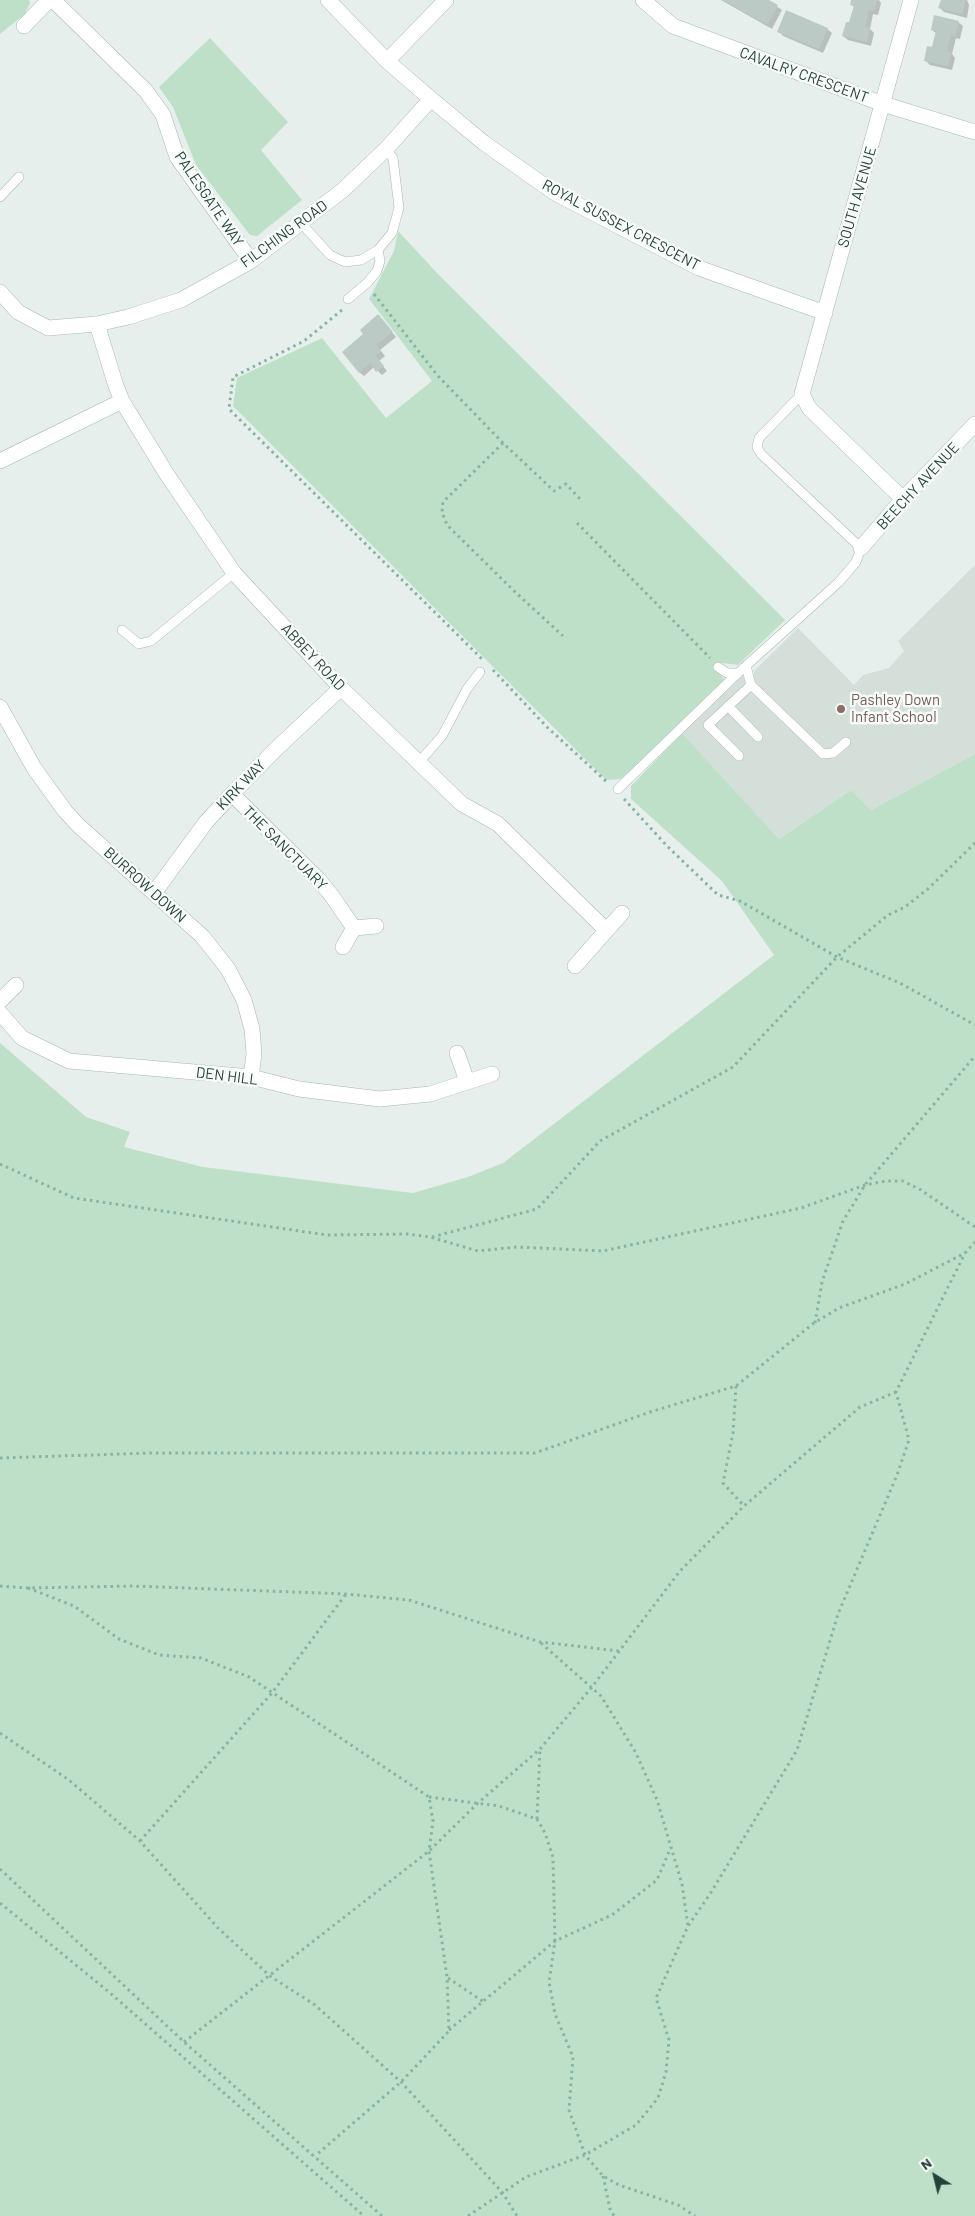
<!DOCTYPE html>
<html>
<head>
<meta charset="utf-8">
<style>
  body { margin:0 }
  #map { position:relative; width:975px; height:2216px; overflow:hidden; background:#e6efeb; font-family:Barlow,sans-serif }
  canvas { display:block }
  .north { position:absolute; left:910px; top:2151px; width:50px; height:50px; -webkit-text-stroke:4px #f7fbf9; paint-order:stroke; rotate:324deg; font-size:14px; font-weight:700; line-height:20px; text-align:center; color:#24423a }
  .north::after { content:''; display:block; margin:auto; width:18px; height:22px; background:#24423a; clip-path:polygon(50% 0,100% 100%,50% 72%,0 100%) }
</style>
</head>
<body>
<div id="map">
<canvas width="975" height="2216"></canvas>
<div class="north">N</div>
</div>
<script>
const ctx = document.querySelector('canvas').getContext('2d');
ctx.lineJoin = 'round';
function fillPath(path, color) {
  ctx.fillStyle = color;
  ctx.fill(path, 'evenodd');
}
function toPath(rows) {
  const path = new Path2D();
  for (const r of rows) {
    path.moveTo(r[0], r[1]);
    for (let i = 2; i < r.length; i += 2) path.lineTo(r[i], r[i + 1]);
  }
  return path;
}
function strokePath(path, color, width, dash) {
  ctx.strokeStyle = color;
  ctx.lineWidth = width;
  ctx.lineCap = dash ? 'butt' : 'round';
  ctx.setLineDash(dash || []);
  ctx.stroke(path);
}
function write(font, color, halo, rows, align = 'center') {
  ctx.font = font + ' Barlow,sans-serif';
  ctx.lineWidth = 5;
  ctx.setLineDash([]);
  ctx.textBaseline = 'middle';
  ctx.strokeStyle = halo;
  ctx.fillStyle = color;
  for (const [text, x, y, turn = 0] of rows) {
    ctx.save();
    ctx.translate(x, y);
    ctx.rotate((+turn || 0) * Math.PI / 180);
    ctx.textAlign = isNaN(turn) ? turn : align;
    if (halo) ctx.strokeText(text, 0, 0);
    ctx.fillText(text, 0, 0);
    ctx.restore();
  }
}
const built = toPath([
  [975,565,975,754,871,810,851,790,779,839,682,733,740,677,754,677,754,671,798,628,854,685,863,675,889,668,904,651,898,641]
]);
const green = toPath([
  [0,0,29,0,30,3,25,14,0,34],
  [210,38,288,122,261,150,302,200,257,236,250,235,196,165,173,107,159,87],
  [398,231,438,274,785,620,738,665,722,663,715,669,726,681,621,779,606,780,233,406,237,378,322,338,386,418,432,381,369,299,394,251],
  [682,733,779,839,851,790,871,810,975,754,975,2216,0,2216,0,1043,86,1117,130,1132,124,1147,203,1167,413,1193,468,1177,503,1163,774,955,722,881,631,799,631,786]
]);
const shadow = toPath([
  [721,0,767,0,782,10,772,29],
  [853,0,879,0,881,3,878,15,873,14,870,29,874,33,871,46,848,40,843,36,850,24,855,8,852,5],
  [942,0,967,0,969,5,967,18,944,12,940,8],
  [958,22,963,26,960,39,956,38,952,54,955,58,952,70,930,65,925,60,933,49,937,34,932,30],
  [827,29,832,33,823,53,783,36,779,31],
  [382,320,396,337,380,350,385,356,379,361,387,371,382,375,374,367,364,376,359,372]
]);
const building = toPath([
  [722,0,769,0,778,5,767,25],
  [851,0,877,0,874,11,869,10,865,26,870,28,867,42,842,36,846,22,849,22,854,6,850,5],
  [941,0,966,0,962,14,938,8],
  [786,10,828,28,819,49,777,32],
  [934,15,959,21,955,36,951,35,947,51,951,52,948,66,924,61,927,46,932,47,936,31,931,30],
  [378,314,393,332,376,345,381,351,376,356,384,366,376,372,370,363,359,373,342,352,363,334,360,330]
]);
const path = toPath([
  [374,294,438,376,503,443,554,491,566,484,581,500],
  [342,310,304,341,233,377,229,409,482,659],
  [503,443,443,502,442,512,447,525,513,590,563,636],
  [577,523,710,658],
  [493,670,547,727,608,783],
  [624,799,667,846,718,895,740,901,837,957,900,983,975,1025],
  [0,1164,74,1198,327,1235,407,1234,430,1237,478,1251,516,1247,603,1251,801,1208,865,1185,886,1181,903,1181,921,1190,975,1227],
  [432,1237,537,1209,600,1141,733,1067,837,957,888,915,905,907,929,888,975,843],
  [815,1323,822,1282,843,1221,865,1185,975,1056],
  [736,1386,733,1433,723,1483,744,1506],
  [0,1458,150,1453,535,1453,650,1412,736,1386,814,1323,839,1308,905,1284,965,1253,975,1242],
  [0,1586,28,1588,133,1586,346,1594,409,1600,540,1642,619,1651],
  [28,1588,74,1606,119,1639,159,1655,201,1658,249,1677,429,1797,433,1821,429,1851,447,1977,449,2031,401,2082,315,2156],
  [541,1643,601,1696,636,1753,657,1800,682,1884,688,1926],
  [0,1733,69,1780,140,1841,218,1928,270,1976,315,2005,401,2082,502,2192,517,2216],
  [429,1797,499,1806,537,1819,545,1833,553,1857,555,1941,549,1982,555,2014,573,2057,569,2110,585,2155,603,2176,619,2185,678,2205,695,2216],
  [537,1819,540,1749],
  [140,1841,272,1693,346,1594],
  [0,1869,184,2042,382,2216],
  [0,1903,109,1992,364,2216],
  [448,1978,484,2002],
  [449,2030,555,1941,612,1915,657,1880,671,1847],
  [184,2042,429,1851,478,1803,540,1749,592,1687,680,1571,744,1506,860,1407,896,1392],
  [603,2176,610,2209,614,2216],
  [468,2216,526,2177,585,2155,636,2125,658,2098,666,2072,669,2040,656,1998,688,1926,710,1894,797,1750,838,1614,897,1475,909,1440,896,1392,965,1253]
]);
const lane = toPath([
  [0,197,19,177],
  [301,223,330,255,345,262,361,260,378,250],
  [348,299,367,283,377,271,380,261,378,250,392,233,399,208,393,158,386,149],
  [122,630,139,644,151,641,234,573],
  [718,667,727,673,738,673],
  [751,685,823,754,833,753,846,742],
  [728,706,758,737],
  [739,756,708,725,751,685,746,666],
  [420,761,442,736,467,689,480,672],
  [618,789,738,673,839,582,856,562,861,548,761,454,757,447,759,438,802,394]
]);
const street = toPath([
  [53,0,146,91,163,115,177,157,251,261],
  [328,0,387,61,431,99,484,143,555,193,699,268,825,313],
  [643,0,673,26,883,104,975,132],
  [24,26,49,0],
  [387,61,446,0],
  [0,292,18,312,48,328,97,324,128,317,181,300,251,261,343,190,386,149,431,99],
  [97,324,115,383,122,401,166,473,234,573,341,688,462,804,498,824,606,930],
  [0,461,122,401],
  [903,499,809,408,802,394,911,0],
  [861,548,903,499,975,424],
  [0,707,34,768,65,811,79,826,202,936,228,969,244,1000,252,1029,254,1054,251,1077],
  [232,794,319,880,332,896,354,928,343,947],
  [154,893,206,822,232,794,275,750,341,688],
  [354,928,376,926],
  [575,966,622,913],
  [0,1001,16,985],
  [0,1013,22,1038,69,1061,251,1077,299,1089,380,1099,430,1094,492,1074],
  [457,1053,467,1081]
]);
const markers = [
  [841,709,5,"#8d6e63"]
];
const streetNames = [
  ["CAVALRY CRESCENT",804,75,20],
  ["SOUTH AVENUE",857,197,-74],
  ["PALESGATE WAY",209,199,56],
  ["ROYAL SUSSEX CRESCENT",621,225,28],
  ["FILCHING ROAD",284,234,-36],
  ["BEECHY AVENUE",918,486,-47],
  ["ABBEY ROAD",313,657,47],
  ["KIRK WAY",241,785,-46],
  ["THE SANCTUARY",285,848,45],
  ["BURROW DOWN",145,885,42],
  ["DEN HILL",227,1076,7]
];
const educationNames = [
  ["Pashley Down",851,700],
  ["Infant School",851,717]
];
fillPath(built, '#d4dfda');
fillPath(green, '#bfe0c8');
fillPath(shadow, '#0003');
fillPath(building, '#bbcac4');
strokePath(lane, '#a8b8b2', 10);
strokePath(street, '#a8b8b2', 16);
strokePath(path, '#86b3a5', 3, [2.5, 4]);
strokePath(lane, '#fff', 9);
strokePath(street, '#fff', 15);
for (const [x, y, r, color] of markers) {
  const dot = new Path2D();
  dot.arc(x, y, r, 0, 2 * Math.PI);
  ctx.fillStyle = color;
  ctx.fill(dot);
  strokePath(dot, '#f7fbf9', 2);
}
write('15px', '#24423a', '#f7fbf9', streetNames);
write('15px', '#785e54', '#f7fbf9', educationNames, 'left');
</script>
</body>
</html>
